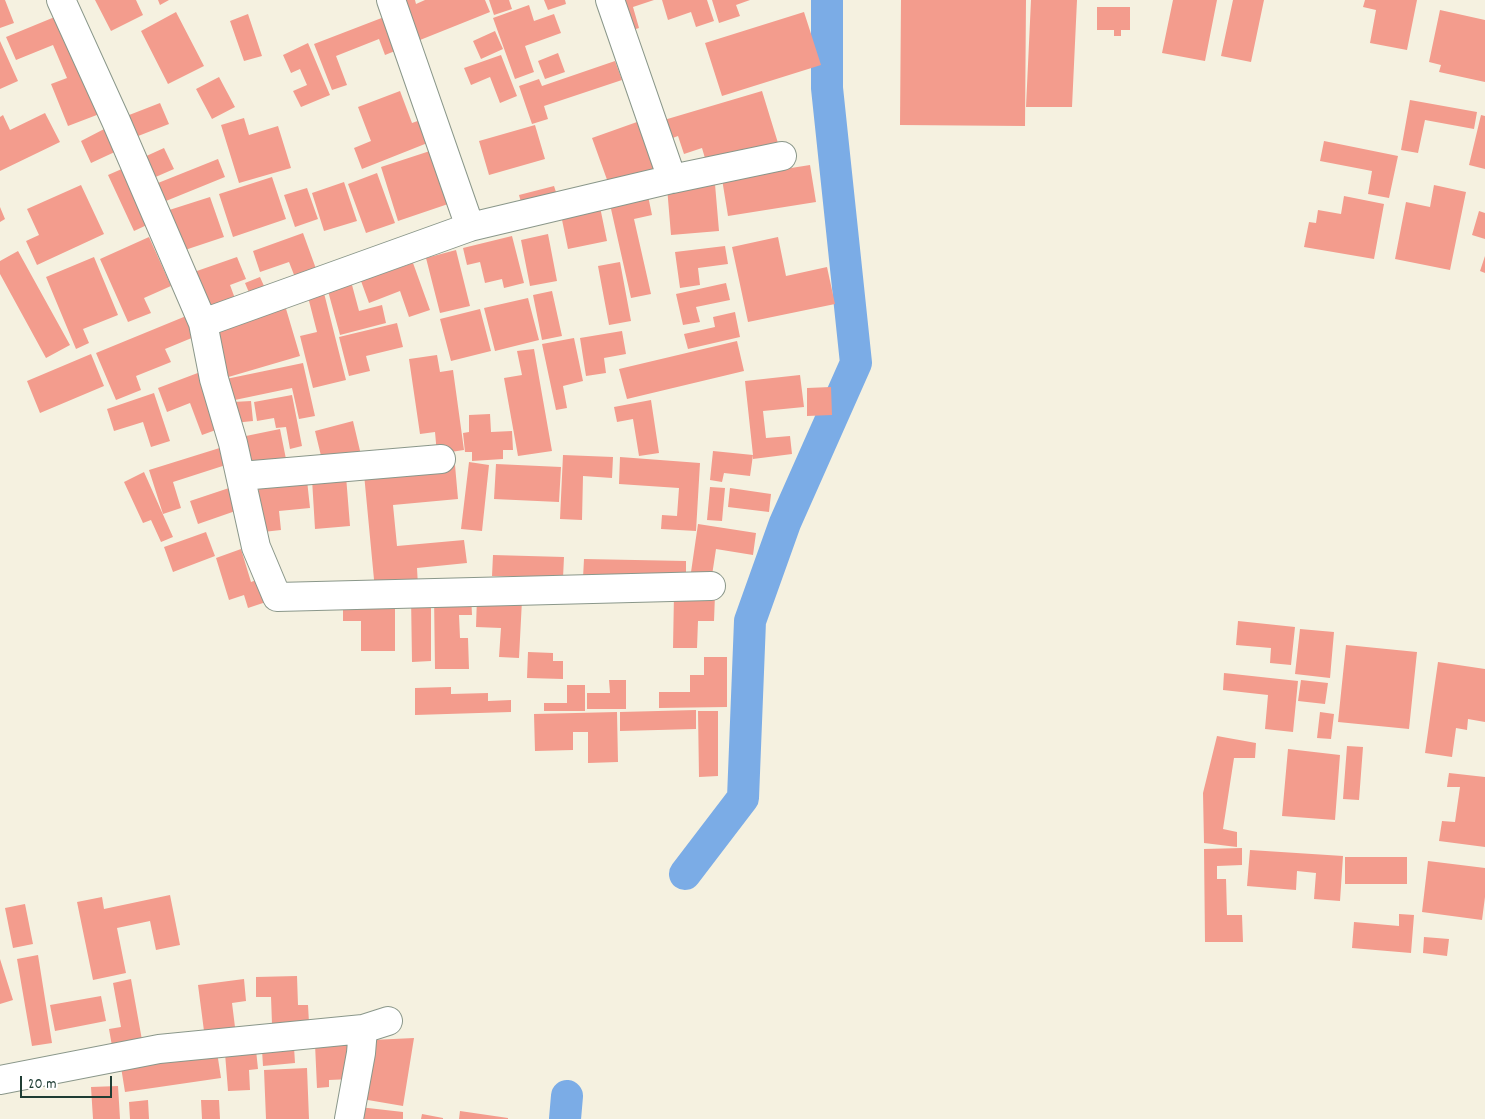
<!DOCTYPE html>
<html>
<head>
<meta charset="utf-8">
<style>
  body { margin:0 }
  #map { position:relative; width:1485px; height:1119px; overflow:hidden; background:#f5f1e0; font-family:Dekko,sans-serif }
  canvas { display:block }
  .scale { position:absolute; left:20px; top:1076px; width:92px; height:22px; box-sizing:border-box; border:2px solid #1f3d34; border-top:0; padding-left:6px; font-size:15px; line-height:18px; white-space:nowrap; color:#1f3d34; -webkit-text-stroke:4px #fff; paint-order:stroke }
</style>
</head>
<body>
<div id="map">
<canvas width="1485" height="1119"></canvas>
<div class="scale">20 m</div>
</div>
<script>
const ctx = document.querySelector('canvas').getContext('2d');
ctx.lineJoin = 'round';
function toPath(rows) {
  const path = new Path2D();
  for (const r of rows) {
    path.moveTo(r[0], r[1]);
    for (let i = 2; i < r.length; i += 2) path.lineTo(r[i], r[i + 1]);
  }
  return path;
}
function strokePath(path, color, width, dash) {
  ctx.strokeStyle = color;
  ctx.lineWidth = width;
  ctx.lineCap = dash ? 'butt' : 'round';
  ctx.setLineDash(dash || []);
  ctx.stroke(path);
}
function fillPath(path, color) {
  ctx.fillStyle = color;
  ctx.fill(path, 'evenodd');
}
const canal = toPath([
  [685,874,743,798,750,621,785,523,856,363,827,88,827,0],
  [565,1119,567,1096]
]);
const building = toPath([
  [0,0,5,0,14,23,0,28],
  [95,0,136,0,143,15,111,31],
  [158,0,169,0,160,5],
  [398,0,415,0,416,4,425,0,485,0,490,12,415,42],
  [489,0,509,0,512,9,494,15],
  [544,0,565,0,566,4,548,10],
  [613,0,654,0,633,7,639,28,623,33],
  [662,0,707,0,714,21,696,27,691,12,668,20],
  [712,0,750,0,736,5,740,16,719,23],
  [901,0,1026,0,1025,126,900,125],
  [1031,0,1077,0,1072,107,1026,107],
  [1173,0,1217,0,1205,61,1162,53],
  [1233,0,1264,0,1251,62,1221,56],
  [1365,0,1417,0,1407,50,1370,43,1376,10,1363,7],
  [529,5,534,21,554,14,561,33,525,46,534,72,515,79,493,18],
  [1097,7,1130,7,1130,30,1121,30,1121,36,1114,36,1114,30,1097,30],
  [1440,10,1485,20,1485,82,1439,72,1441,65,1429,62],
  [176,12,204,66,168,84,141,31],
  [804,12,821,65,722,96,705,43],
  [62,14,102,113,68,126,51,84,67,78,53,45,16,60,6,37],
  [248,14,262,56,244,61,230,21],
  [392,14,405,47,385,55,379,39,336,56,347,85,332,90,314,44],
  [495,31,503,49,481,59,473,41],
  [0,41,18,81,0,89],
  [308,43,330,95,301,107,293,91,307,85,300,69,291,73,283,55],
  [558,53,565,72,545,79,538,61],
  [501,55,517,96,500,103,490,77,471,85,464,68],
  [615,61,622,80,544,106,548,119,532,124,519,86,539,79,542,86],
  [219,77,235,107,212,119,196,89],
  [400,91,412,123,426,118,435,140,362,169,354,148,371,141,358,107],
  [762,91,778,143,707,165,702,148,684,154,678,136,670,139,664,120],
  [1410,100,1477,112,1474,129,1425,120,1418,153,1401,150],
  [160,103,169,124,133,138,124,117],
  [45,113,60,142,0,171,0,117,3,115,10,130],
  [1481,115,1485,116,1485,169,1469,165],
  [244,118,249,135,278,126,291,168,239,183,221,125],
  [637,122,655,172,610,188,592,138],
  [535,125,545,159,489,175,479,141],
  [108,127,119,150,91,163,81,141],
  [1324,141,1398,156,1389,198,1368,194,1372,171,1320,161],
  [164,148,174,169,151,179,142,158],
  [436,149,454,202,398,221,381,167],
  [218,159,225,177,161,203,153,185],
  [810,165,816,202,728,216,722,179],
  [124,168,149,224,134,231,108,175],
  [377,173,395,223,366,233,348,184],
  [272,177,286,219,233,237,219,194],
  [344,182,357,221,324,231,312,193],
  [715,184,719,231,671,235,667,187],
  [81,185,104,234,37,265,26,241,39,235,27,209],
  [1434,185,1466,192,1450,270,1395,259,1406,202,1430,207],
  [554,186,560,204,524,213,519,195],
  [307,188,318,219,295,227,284,195],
  [647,191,652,215,634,219,651,294,631,298,609,200],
  [1344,196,1384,204,1374,259,1304,247,1309,222,1316,223,1318,210,1341,214],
  [210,197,224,237,176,253,163,212],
  [0,207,5,219,0,222],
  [600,207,607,241,568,249,561,215],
  [1479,211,1485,213,1485,239,1472,235],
  [303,233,319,277,298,285,289,262,260,272,253,251],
  [548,234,557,281,530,286,521,240],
  [512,236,524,283,504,288,502,279,485,283,480,262,467,265,463,248],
  [149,237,171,286,144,298,151,313,128,322,100,259],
  [778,237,786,276,827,267,835,304,748,322,732,247],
  [725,246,728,264,698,268,700,285,680,288,675,252],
  [456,250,470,306,440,313,426,258],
  [18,251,70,345,46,358,0,274,0,261],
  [1485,256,1485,273,1480,271],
  [94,257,118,315,83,329,89,343,76,349,46,277],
  [237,257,246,279,230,285,237,304,210,314,194,272],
  [620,262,631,321,609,325,598,266],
  [413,263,430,310,409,317,400,291,369,303,361,281],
  [260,277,268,295,253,302,245,283],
  [726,283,730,300,696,307,700,322,683,325,676,294],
  [352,285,359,311,382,305,386,323,340,335,328,291],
  [552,291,562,336,542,340,533,295],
  [324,293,346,380,313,388,300,336,317,332,308,297],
  [528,298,539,340,495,351,484,308],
  [284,302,300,356,225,378,209,324],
  [480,309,491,351,451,361,440,319],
  [735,312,740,337,688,349,684,334,715,327,713,317],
  [191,314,199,335,165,349,171,362,136,376,141,390,116,400,96,353],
  [397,323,403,347,366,356,370,371,349,376,339,337],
  [622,331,626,354,604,358,606,373,586,376,580,338],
  [574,338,583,381,563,386,567,408,556,410,542,344],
  [737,341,744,371,627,399,619,369],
  [534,349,552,451,518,456,504,378,522,375,517,351],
  [91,354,104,386,40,413,27,381],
  [437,355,440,372,453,370,464,450,437,454,435,432,420,434,409,359],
  [303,363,315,416,299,419,292,388,230,401,226,379],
  [203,371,224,427,202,435,190,403,167,412,158,388],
  [800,375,804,407,763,411,766,438,790,436,792,454,753,459,753,455,750,476,724,473,722,482,710,480,713,451,753,455,745,381],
  [831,387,832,415,807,416,807,388],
  [154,393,170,441,151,447,143,422,114,431,107,409],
  [292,395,302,446,290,449,286,427,276,428,274,418,257,421,254,402],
  [651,400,659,453,639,456,633,419,617,422,614,407],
  [251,401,253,421,234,423,233,402],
  [490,414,491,432,512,431,513,450,503,450,503,459,472,461,472,452,465,452,463,433,469,432,469,415],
  [353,421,361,455,323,464,315,431],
  [280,429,287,464,249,472,241,437],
  [226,446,232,463,173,482,181,508,163,514,149,470],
  [563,455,613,457,612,478,583,476,582,520,560,519],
  [620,457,700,463,696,531,661,529,662,515,677,516,679,488,619,484],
  [469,462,489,465,482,531,461,529],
  [496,464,561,467,559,502,494,499],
  [455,465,458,499,393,505,397,546,464,540,467,563,417,568,418,586,375,590,364,474],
  [144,472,173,537,161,542,151,520,143,523,124,482],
  [346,476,350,526,315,529,312,479],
  [307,480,310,508,279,511,281,530,263,532,258,485],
  [235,486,244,508,198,524,190,501],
  [710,487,725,488,722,521,707,520],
  [730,488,771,494,769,512,728,507],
  [698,524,756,533,753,555,716,549,711,582,690,579],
  [206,532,215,556,173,572,164,547],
  [241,549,251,582,265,577,272,600,248,608,244,595,229,600,216,558],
  [493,555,564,557,563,578,492,576],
  [584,559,686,561,686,579,583,578],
  [471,594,472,615,459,615,460,638,468,638,469,669,435,669,434,595],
  [674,594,715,595,714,621,698,621,697,648,673,648],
  [411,596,431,596,431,661,412,662],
  [477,597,522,600,519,658,499,657,501,628,476,627],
  [343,599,395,599,395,651,361,651,361,621,343,621],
  [1238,621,1295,627,1291,665,1270,663,1271,648,1236,645],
  [1300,629,1334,632,1330,678,1295,674],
  [1346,645,1417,652,1409,729,1338,722],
  [528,652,553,653,553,661,563,661,563,679,527,678],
  [704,657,727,657,727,707,659,708,659,692,690,692,690,675,704,675],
  [1438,662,1485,669,1485,722,1468,719,1467,730,1456,728,1452,757,1425,753],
  [1224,673,1298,681,1293,732,1265,729,1268,695,1223,690],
  [609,680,626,680,626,709,587,709,587,693,610,693],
  [1301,680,1328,683,1325,704,1298,701],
  [567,685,585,685,585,711,544,711,544,703,567,703],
  [451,687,451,694,488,693,488,701,511,700,511,712,415,715,415,688],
  [696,710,696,729,620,731,620,712],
  [698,711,718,711,718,776,699,777],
  [617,712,618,762,588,763,588,732,573,732,573,750,535,751,534,714],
  [1320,712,1334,714,1331,739,1317,738],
  [1217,736,1256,743,1255,758,1234,758,1223,829,1237,832,1237,847,1204,843,1203,793],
  [1347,746,1363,747,1359,800,1343,799],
  [1288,749,1340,755,1335,820,1282,816],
  [1449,773,1485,777,1485,847,1439,841,1442,821,1455,822,1460,787,1447,787],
  [1242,848,1242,865,1217,866,1217,879,1226,879,1227,915,1242,915,1243,942,1205,942,1204,849],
  [1250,850,1343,856,1340,901,1314,899,1316,873,1297,871,1296,890,1247,886],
  [1345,857,1407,857,1407,884,1345,884],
  [1428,861,1485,868,1485,897,1482,920,1422,912],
  [170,895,180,945,156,950,150,921,117,928,126,973,93,980,77,902,102,897,104,909],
  [25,904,33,944,13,948,5,908],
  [1399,914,1414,915,1411,953,1352,948,1354,922,1399,926],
  [1424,937,1449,939,1447,956,1423,953],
  [38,955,52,1043,32,1046,17,959],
  [0,959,13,1000,0,1004],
  [297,976,298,1005,308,1005,309,1023,272,1024,271,997,256,997,256,977],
  [131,979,142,1040,112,1046,109,1029,121,1027,113,983],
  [244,979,246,1001,232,1003,235,1027,204,1031,198,985],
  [101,996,106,1021,55,1031,50,1005],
  [414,1038,403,1106,362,1099,372,1040],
  [350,1043,352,1079,329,1080,329,1087,317,1088,315,1044],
  [294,1047,295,1063,263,1066,262,1050],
  [256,1050,258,1069,249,1070,250,1090,228,1091,225,1053],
  [217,1052,221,1078,125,1092,121,1067],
  [307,1068,309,1119,266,1119,264,1070],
  [118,1086,120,1119,93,1119,91,1087],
  [148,1100,149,1119,130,1119,129,1102],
  [201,1100,219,1100,220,1119,202,1119],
  [359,1107,403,1112,403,1119,357,1119],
  [460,1111,508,1118,508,1119,459,1119],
  [422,1114,443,1118,443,1119,421,1119]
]);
const minor = toPath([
  [61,0,116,121,203,323,214,379,233,443,256,547,277,597,711,586],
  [391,0,470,227],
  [610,0,672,179],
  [203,323,470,227,672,179,782,156],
  [241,476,441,459],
  [0,1080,159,1049,363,1029,388,1021],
  [349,1119,361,1053,363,1029]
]);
strokePath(canal, '#7bace6', 32);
fillPath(building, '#f39c8d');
strokePath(minor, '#8a978a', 30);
strokePath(minor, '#fff', 28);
</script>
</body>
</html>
